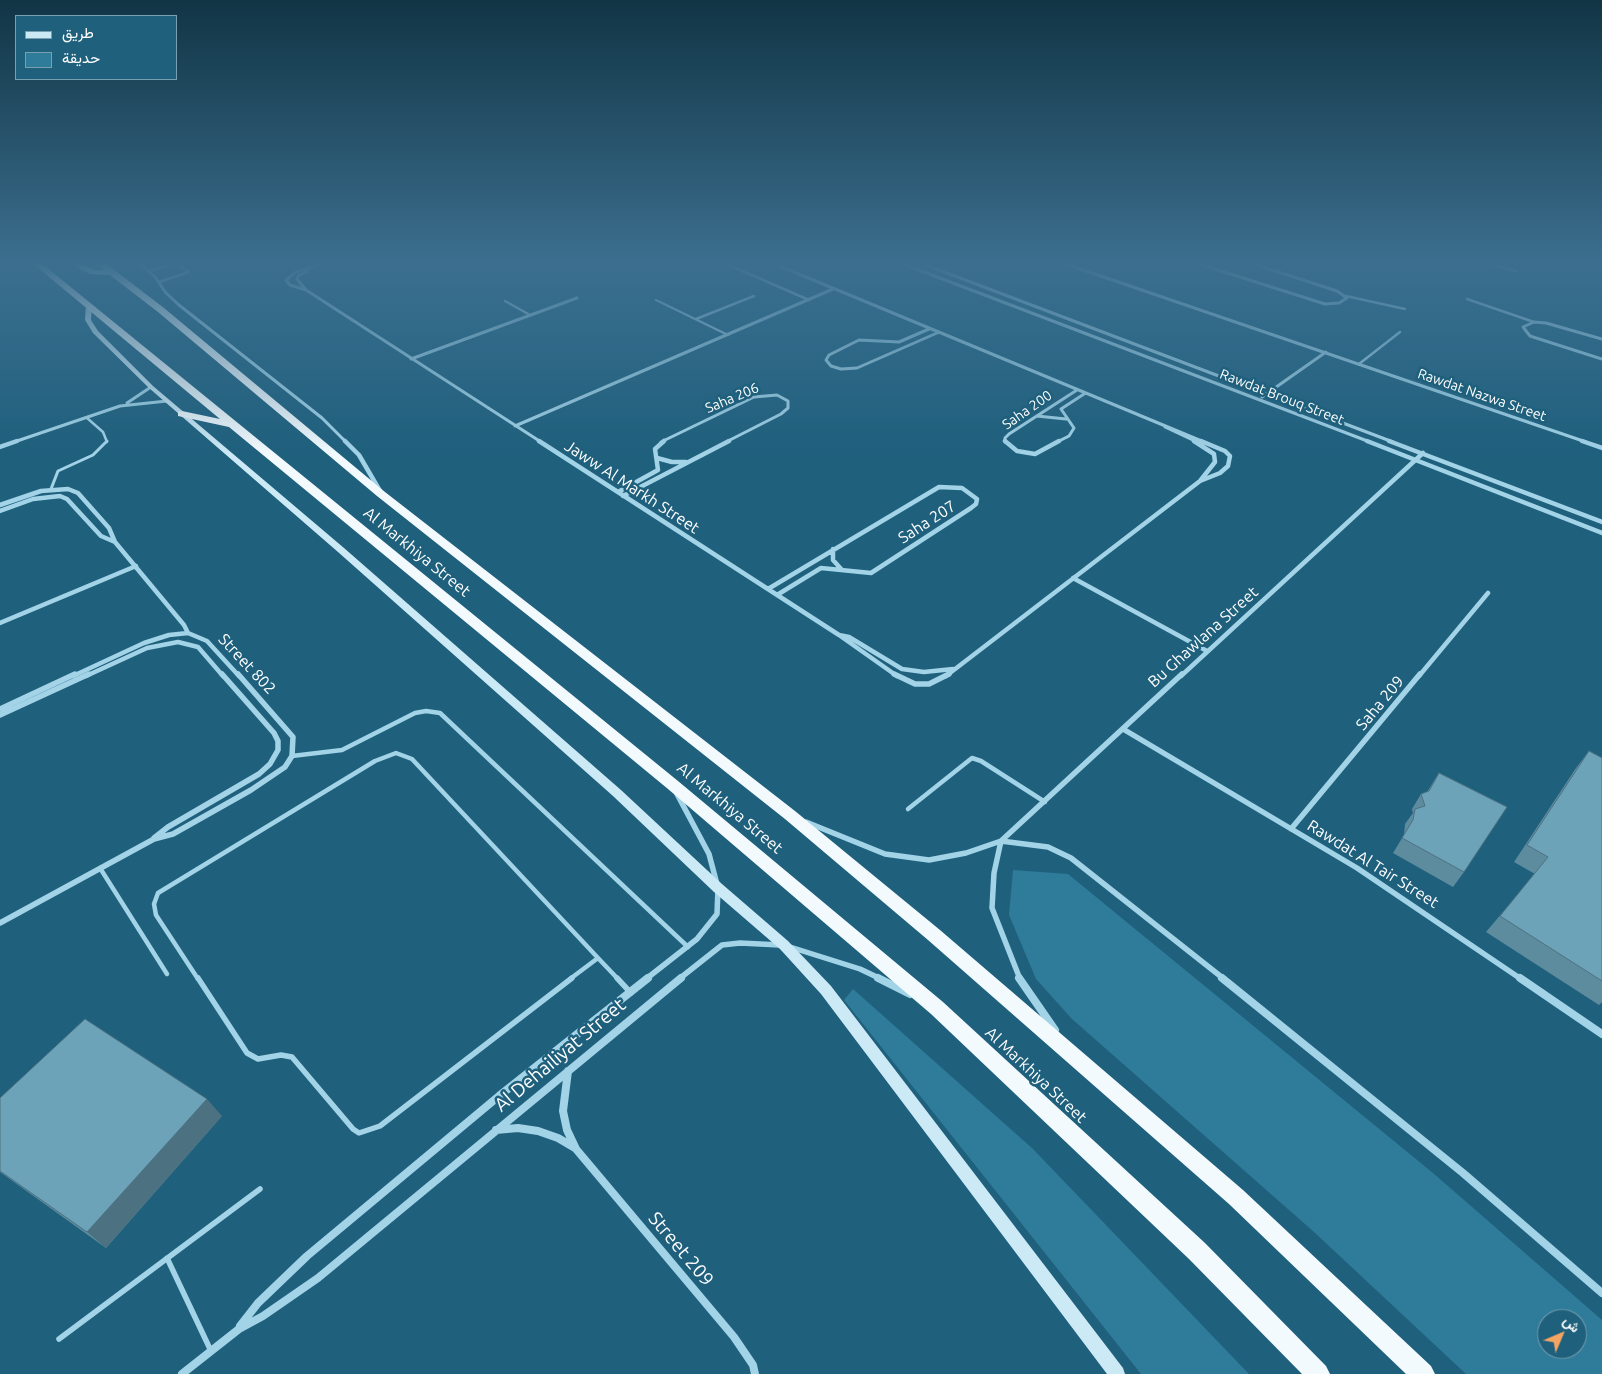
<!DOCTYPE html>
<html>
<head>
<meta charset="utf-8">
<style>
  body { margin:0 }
  #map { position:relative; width:1602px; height:1374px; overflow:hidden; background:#1f607d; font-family:Ubuntu,Vazirmatn,sans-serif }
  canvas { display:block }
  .legend { position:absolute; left:15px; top:15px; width:162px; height:65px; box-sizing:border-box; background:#1f607d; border:1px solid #79a0b1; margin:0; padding:6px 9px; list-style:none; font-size:15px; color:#fff }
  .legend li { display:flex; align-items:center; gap:10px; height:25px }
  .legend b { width:25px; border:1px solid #79a0b1 }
  .north { position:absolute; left:1537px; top:1309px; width:50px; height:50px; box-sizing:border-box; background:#1f607d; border:1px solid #79a0b1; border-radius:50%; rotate:45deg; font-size:14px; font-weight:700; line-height:20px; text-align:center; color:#fff }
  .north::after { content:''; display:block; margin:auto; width:18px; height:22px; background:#f5a562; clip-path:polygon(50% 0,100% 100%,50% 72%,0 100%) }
</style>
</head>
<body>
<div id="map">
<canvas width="1602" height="1374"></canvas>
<ul class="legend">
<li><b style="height:6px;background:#cce9f6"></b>طريق</li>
<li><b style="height:14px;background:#2f7b9a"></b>حديقة</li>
</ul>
<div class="north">ش</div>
</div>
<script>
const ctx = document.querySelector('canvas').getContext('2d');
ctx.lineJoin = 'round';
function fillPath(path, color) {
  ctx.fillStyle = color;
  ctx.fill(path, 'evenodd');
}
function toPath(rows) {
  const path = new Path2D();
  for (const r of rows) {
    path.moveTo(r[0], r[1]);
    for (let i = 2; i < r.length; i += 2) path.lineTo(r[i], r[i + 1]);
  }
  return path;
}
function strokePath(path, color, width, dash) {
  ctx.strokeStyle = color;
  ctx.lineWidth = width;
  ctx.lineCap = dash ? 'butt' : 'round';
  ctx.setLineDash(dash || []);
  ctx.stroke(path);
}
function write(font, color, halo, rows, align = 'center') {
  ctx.font = font + ' Ubuntu,sans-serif';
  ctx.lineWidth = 5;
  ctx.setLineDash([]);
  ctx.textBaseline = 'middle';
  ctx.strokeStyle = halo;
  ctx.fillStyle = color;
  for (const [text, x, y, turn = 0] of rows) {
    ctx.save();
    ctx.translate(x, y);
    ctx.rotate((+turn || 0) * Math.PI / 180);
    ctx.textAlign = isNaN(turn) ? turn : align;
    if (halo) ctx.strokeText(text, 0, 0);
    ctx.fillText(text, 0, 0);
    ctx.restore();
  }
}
const green = toPath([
  [1013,870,1068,874,1433,1173,1602,1320,1602,1374,1466,1374,1314,1232,1072,1019,1036,979,1009,915],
  [1547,1319,1577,1319,1577,1349,1547,1349],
  [853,989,1033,1149,1249,1374,1141,1374,844,1000]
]);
const serviceFar3 = toPath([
  [722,262,809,300],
  [1483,262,1516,271],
  [149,271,175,263,189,272,159,282],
  [1346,296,1405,309],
  [1467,299,1534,322],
  [656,300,728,335],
  [505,301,530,315],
  [696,319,754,296],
  [1359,364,1400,332],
  [87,418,103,432,107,442]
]);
const serviceFar2 = toPath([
  [51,489,58,471,93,455,107,441]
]);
const serviceFar1 = toPath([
  [292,756,342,750,415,713,426,711,440,713,688,947],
  [908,809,972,758,981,761,1045,802],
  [100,868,167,974],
  [598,958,618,979],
  [198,979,156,915,154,904,158,893,375,761,396,753,412,759,598,958],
  [570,979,598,958]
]);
const service = toPath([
  [198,978,247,1053,258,1059,281,1055,292,1057,353,1129,359,1133,380,1126,572,978],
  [617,978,631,993],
  [167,1258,211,1351],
  [59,1339,260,1189]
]);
const minorFar3 = toPath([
  [138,262,155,277,166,293,179,305,322,418,346,442],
  [327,262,296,272,286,280,290,285,306,290,541,442],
  [770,262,1204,442],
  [898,262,1370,442],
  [918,262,1393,442],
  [1060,262,1586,442],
  [1193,262,1325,304,1339,303,1347,298,1337,291,1248,262],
  [306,290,297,279,298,276,308,271],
  [929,329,899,342,859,340,829,355,826,360,831,366,841,369,857,368,937,333],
  [1602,339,1546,323,1534,322,1523,327,1530,336,1602,359],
  [411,359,577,298],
  [1262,397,1326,352],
  [127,403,151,387],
  [1037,416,1066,419],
  [515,426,833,289],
  [1165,427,1197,442],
  [14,442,120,406,167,401],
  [661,442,754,397,777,395,788,401,788,408,781,414,726,442],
  [1005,442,1005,438,1009,434,1077,390],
  [1057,442,1069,436,1074,428,1061,409,1084,394]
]);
const minorFar2 = toPath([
  [345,441,359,455,380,491],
  [539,441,839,635,897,676],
  [1005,441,1017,451,1035,454,1059,441],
  [1367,441,1602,533],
  [1389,441,1602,522],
  [1582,441,1602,448],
  [0,447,17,441],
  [657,458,672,462,686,462],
  [1200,481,1220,473,1228,466,1230,456,1225,451,1201,441],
  [618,492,658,470,655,449,664,441],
  [623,496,729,441],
  [0,505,41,491,68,489,78,493,109,528,115,542,184,625,188,633],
  [0,511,33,499,60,496,67,499,101,536,115,542],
  [833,549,833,560,842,570],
  [1073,578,1207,651],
  [768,589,939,487,962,488,977,499,976,504,971,508,871,573,821,568,777,595],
  [0,623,136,566],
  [839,635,849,637,902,669,924,672,953,669],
  [73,676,144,643,169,635,188,633,207,641,239,676],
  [86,676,147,648,178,642,198,647,223,676],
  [946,676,1200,481,1215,462,1214,454,1194,441],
  [1181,676,1423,453],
  [1419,676,1488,593]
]);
const minorFar1 = toPath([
  [894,674,915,684,929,684,949,674],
  [0,709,75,674],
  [0,715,89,674],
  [1123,729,1357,868,1521,979],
  [806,822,885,854,929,860,966,853,1001,841,1182,674],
  [1291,829,1420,674],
  [154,838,168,827,259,774,270,764,278,750,278,741,274,733,222,674],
  [1001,841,1048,847,1071,858,1224,979],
  [1001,841,994,873,992,908,1020,979],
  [0,923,154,839,173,834,251,790,285,767,292,756,293,737,238,674],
  [790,947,860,969,881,979],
  [646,979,697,939,717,914,718,888,709,854,677,794],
  [679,979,722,945,740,943,780,945]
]);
const minor = toPath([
  [878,978,910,994],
  [1019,978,1055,1030],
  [1222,978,1463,1173,1602,1293],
  [1520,978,1602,1034],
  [568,1071,563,1111,567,1130,576,1149,734,1337,753,1365,755,1374],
  [496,1130,518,1128,538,1131,558,1138,575,1148],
  [240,1326,258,1303,307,1256,499,1096,648,978],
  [182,1374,239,1329,263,1316,318,1278,681,978]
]);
const secondary = toPath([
  [89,303,92,305,91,320,98,331,153,386,344,548,621,790,722,884,788,941,831,986,1123,1368,1125,1374,1107,1374,821,994,780,949,714,892,613,796,338,552,149,388,93,333,85,320,86,305,89,303]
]);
const trunk = toPath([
  [31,262,40,262,678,781,943,1002,1205,1243,1326,1366,1330,1374,1302,1374,1189,1259,931,1014,668,789,229,427,178,416,178,412,182,411,220,419,31,262],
  [67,262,79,262,94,270,104,270,94,262,104,262,164,308,385,492,795,811,940,930,1243,1190,1431,1366,1435,1374,1406,1374,1229,1204,928,940,785,819,377,496,158,312,110,275,90,274,67,262]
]);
const wall = toPath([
  [1589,751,1602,758,1602,1002,1599,1005,1486,932,1535,874,1514,862,1576,768],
  [1439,773,1464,872,1453,887,1393,853,1404,835,1405,824,1413,813,1412,809,1421,794,1427,792],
  [0,1098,222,1116,106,1248,0,1172]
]);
const shadedWall = toPath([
  [207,1099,222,1116,106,1248,87,1232]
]);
const building = toPath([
  [1589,751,1602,758,1602,981,1500,916,1548,857,1527,845,1589,751],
  [1439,773,1507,807,1464,872,1402,838,1413,820,1415,809,1425,806,1421,794,1429,791,1439,773],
  [85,1019,207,1099,87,1232,0,1171,0,1098,85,1019]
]);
const farStreetnames = [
  ["Rawdat Nazwa Street",1482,395,19],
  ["Rawdat Brouq Street",1282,397,21],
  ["Saha 206",732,398,-23],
  ["Saha 200",1027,410,-35]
];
const streetNames = [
  ["Jaww Al Markh Street",632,487,33],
  ["Saha 207",927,522,-33],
  ["Al Markhiya Street",417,552,39],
  ["Bu Ghawlana Street",1203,637,-42],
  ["Street 802",247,664,47],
  ["Saha 209",1380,703,-50],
  ["Al Markhiya Street",730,808,40],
  ["Rawdat Al Tair Street",1373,864,32],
  ["Al Markhiya Street",1036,1075,43]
];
const nearStreetnames = [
  ["Al Dehailiyat Street",560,1055,-40],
  ["Street 209",681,1249,50]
];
fillPath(green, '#2f7b9a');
strokePath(serviceFar3, '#a2d3e7', 2.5);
strokePath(serviceFar2, '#a2d3e7', 3);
strokePath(serviceFar1, '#a2d3e7', 4.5);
strokePath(service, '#a2d3e7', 5.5);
strokePath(minorFar3, '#a2d3e7', 3);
strokePath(minorFar2, '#a2d3e7', 4.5);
strokePath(minorFar1, '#a2d3e7', 5.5);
strokePath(minor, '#a2d3e7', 8);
fillPath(secondary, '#cce9f6');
fillPath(trunk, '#f2fafe');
fillPath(wall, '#5e8c9f');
fillPath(shadedWall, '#4c7282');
fillPath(building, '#6da3b9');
strokePath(building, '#4c7282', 1);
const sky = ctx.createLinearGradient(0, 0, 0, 455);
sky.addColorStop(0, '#113545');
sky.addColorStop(0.58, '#3c6f8f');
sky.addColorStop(1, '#3c6f8f00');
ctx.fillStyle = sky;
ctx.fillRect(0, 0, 1602, 455);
write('14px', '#fff', '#1f607d', farStreetnames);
write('16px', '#fff', '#1f607d', streetNames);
write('19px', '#fff', '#1f607d', nearStreetnames);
</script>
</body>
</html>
